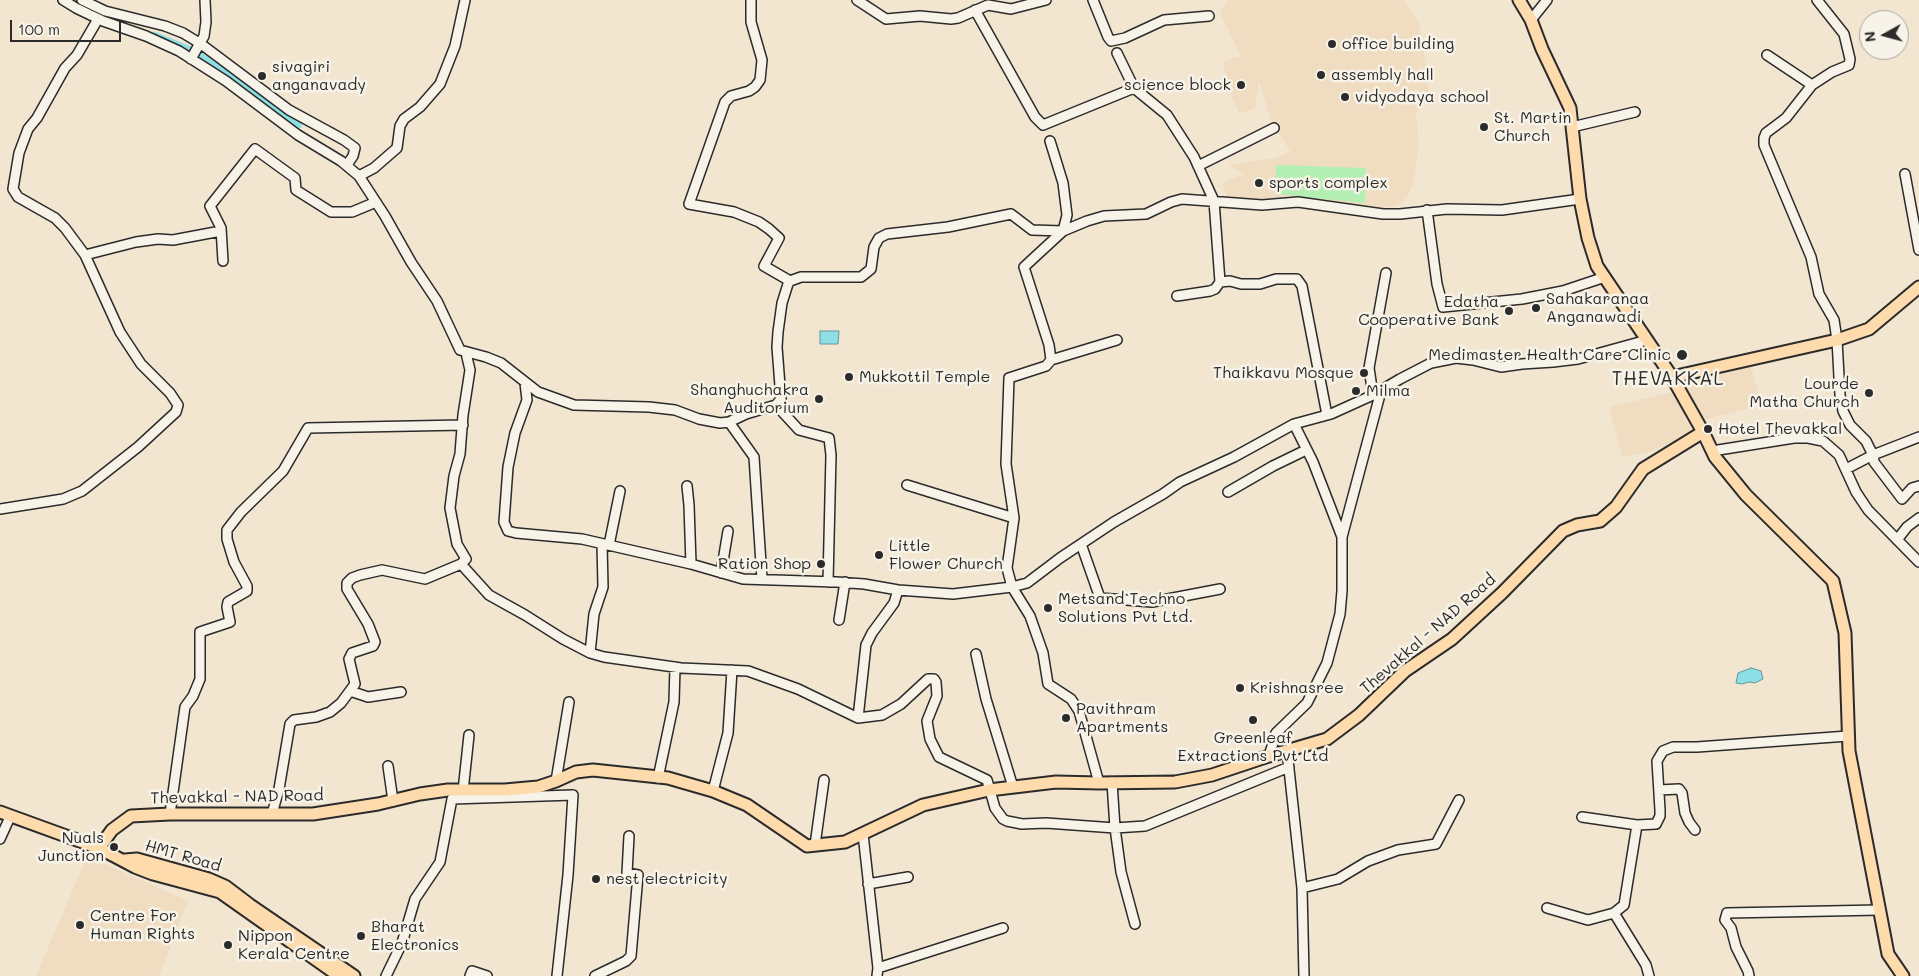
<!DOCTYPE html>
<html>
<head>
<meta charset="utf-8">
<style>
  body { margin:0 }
  #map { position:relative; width:1919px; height:976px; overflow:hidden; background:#f3e6d1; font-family:Mali,sans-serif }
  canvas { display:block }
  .north { position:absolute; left:1859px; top:10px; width:50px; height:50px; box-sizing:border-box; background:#f7f3e8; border:1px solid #a5a39c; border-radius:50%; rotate:263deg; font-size:14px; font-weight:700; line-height:20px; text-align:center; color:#2b2b2b }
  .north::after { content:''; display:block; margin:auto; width:18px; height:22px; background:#2b2b2b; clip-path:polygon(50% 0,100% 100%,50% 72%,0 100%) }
  .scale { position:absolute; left:10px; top:20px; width:111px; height:22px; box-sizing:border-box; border:2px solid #2b2b2b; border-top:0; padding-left:6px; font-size:15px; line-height:18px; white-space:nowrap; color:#2b2b2b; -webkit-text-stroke:4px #f7f3e8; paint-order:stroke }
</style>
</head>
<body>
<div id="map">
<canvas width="1919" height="976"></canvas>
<div class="north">N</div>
<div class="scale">100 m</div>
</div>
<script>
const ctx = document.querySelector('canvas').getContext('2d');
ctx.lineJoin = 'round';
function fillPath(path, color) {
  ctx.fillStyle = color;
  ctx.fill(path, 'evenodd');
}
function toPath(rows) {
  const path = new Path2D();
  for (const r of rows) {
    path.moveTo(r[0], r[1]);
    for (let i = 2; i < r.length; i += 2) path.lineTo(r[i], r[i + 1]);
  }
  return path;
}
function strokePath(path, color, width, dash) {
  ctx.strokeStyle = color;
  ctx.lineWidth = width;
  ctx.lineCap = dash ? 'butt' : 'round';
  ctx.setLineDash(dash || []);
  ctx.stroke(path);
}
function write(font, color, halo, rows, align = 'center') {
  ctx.font = font + ' Mali,sans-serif';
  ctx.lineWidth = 5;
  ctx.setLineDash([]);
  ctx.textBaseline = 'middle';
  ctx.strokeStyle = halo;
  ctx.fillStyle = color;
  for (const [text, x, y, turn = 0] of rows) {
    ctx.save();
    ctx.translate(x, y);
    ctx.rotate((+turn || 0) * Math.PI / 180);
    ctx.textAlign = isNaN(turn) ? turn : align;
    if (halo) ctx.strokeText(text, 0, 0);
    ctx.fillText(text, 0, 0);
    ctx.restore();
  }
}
const built = toPath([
  [1228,0,1404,0,1420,25,1429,89,1416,115,1419,145,1414,182,1407,198,1397,206,1362,210,1242,200,1227,197,1222,183,1244,174,1228,165,1276,158,1290,151,1272,123,1259,81,1255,108,1239,114,1227,84,1223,61,1241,56,1220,13],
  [1750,362,1761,405,1704,420,1682,379],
  [1674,392,1692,433,1649,452,1622,457,1609,407],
  [87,856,188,901,159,976,36,976]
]);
const green = toPath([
  [1276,165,1366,168,1365,203,1276,194]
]);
const water = toPath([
  [820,331,839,331,838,344,820,344,820,331],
  [1751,668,1761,671,1763,679,1755,683,1749,682,1742,684,1736,683,1738,673,1751,668]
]);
const canal = toPath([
  [73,0,104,16,123,24],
  [155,36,189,50],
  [201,57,268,101,298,125]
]);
const minor = toPath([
  [63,0,76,8,103,21,146,36,179,51,226,81,298,135,341,161,359,176,385,216,411,262,437,301,460,350,486,357,501,363,538,392,574,405,649,407,675,410,699,419,720,423,729,422,746,414,776,405,781,399,777,347,778,332,782,303,788,284,790,281,801,277,861,277,871,269,874,247,879,238,887,234,948,227,1011,214,1032,230,1063,231,1087,221,1104,216,1146,214,1171,202,1182,199,1262,205,1298,202,1383,214,1400,214,1447,209,1502,210,1580,199],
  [82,0,105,11,165,26,183,33,201,44,289,110,344,140,355,148,353,156,347,165],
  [751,0,751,22,762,60,760,80,755,87,749,91,731,96,725,102,689,204,734,212,759,222,769,229,779,238,764,266,790,281],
  [857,0,886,19,920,16,951,19,958,18,988,5,1011,9,1046,0],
  [1093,0,1108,37,1111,41,1125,38,1164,20,1209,16],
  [1817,0,1844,34,1850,59,1849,65,1832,72,1812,85,1786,118,1766,133,1764,138,1764,145,1811,257,1819,294,1834,320,1837,340,1840,395,1843,411,1850,425,1866,441,1873,455,1919,437],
  [975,10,1035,117,1043,125,1134,88],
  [1531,20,1547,0],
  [1117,53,1134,88,1167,115,1194,157,1214,201,1220,282,1215,289,1210,291,1177,296],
  [1767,55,1812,85],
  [191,59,204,36,206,22,205,0],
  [1572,127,1635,112],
  [1050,141,1063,183,1067,215,1063,231,1024,267,1049,345,1051,360,1046,366,1009,378,1006,464,1014,518,1007,568,1012,587,1030,616,1043,653,1048,684,1071,699,1079,711,1099,783],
  [1198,166,1274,128],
  [1905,174,1919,250],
  [359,176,374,168,397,148,400,126,404,119,420,107,440,84,455,46,465,0],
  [1427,210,1437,284,1443,307,1522,299,1563,291,1605,277],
  [85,255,136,242,158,239,173,240,221,231],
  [223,261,221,228,210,206,255,149,295,178,296,190,331,212,352,212,376,202],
  [1220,282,1230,281,1241,284,1260,284,1276,279,1297,279,1302,286,1327,415],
  [1051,360,1117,340],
  [525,383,527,400,515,433,508,467,504,522,508,531,516,533,582,539,691,564,743,579,836,582,864,584,898,590,953,594,1012,587,1027,583,1060,558,1114,522,1163,494,1180,482,1234,457,1294,424,1331,414,1373,395,1400,379,1431,363,1456,358,1473,360,1501,367,1522,364,1553,362,1578,359,1647,340],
  [1373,395,1369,368,1386,273],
  [776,405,799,430,829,438,831,455,828,582],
  [729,422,754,457,762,579],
  [1712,451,1794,438,1808,438,1823,441,1839,455,1856,492,1868,510,1919,562],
  [1846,469,1873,455,1874,462,1902,499,1912,488,1919,486],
  [907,485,1014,518],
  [687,486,689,505,691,564],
  [1228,492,1273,466,1306,450],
  [0,509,63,499,82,491,138,447,176,412,178,405,170,393,141,364,120,332,85,255,65,228,55,218,18,197,13,189,19,153,28,129,37,118,65,68,77,55,98,19],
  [1342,537,1381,391],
  [1897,540,1907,527,1919,518],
  [1081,544,1100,598,1152,602,1220,589],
  [609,545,620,491],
  [461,564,489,595,525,615,563,639,590,653,604,657,681,668,748,671,798,689,858,718,882,715,901,704,928,679,934,679,936,682,937,696,927,721,930,739,939,757,987,780,995,808,1003,819,1007,821,1022,824,1046,823,1115,828,1145,826,1289,767],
  [721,573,728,531],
  [839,620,845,582],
  [590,653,594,614,603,587,602,544],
  [976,654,986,699,1013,787],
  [350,691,368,697,401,692],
  [858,718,866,645,872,633,894,603,898,590],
  [1287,751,1302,888,1304,976],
  [1269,756,1276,733,1307,703,1327,663,1340,614,1342,591,1342,537,1313,462,1294,424],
  [388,766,393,801],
  [658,778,674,702,675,667],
  [556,781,569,702],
  [1112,782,1115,828,1121,872,1135,924],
  [1659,790,1679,789,1682,793,1685,813,1689,822,1695,830],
  [463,791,469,735],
  [713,791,728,733,732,670],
  [170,814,185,707,193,696,200,679,200,632,230,622,227,607,228,602,247,591,247,586,234,562,227,539,227,530,241,512,283,471,308,428,463,425],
  [272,814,279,789,290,724,294,720,316,717,330,712,341,703,355,684,349,659,352,653,373,646,375,642,368,624,347,589,347,583,352,578,360,575,382,570,425,579,461,564,466,559,457,544,450,508,454,476,460,454,463,415,470,370,466,353],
  [1582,817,1637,825,1656,824,1660,816,1660,810,1657,761,1663,751,1673,747,1697,747,1848,736],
  [1637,825,1624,905,1614,913,1646,965,1649,976],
  [863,834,878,968,877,976],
  [0,839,10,817],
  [815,845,824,780],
  [868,884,908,877],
  [1302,888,1338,879,1368,861,1398,850,1436,844,1459,800],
  [1547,908,1588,920,1614,913],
  [878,968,1003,928],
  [386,976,402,943,415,899,440,862,452,799,573,795,568,875,557,976],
  [470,976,472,971,487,976],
  [595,976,626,961,631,956,638,875,627,873,629,836],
  [1749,976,1748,971,1736,947,1731,928,1725,920,1727,913,1880,910]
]);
const major = toPath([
  [1519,0,1531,20,1542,49,1570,108,1580,199,1588,238,1597,266,1672,377,1703,432,1715,457,1746,495,1833,581,1845,633,1849,751,1888,954,1903,976],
  [1672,377,1837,340,1869,329,1919,287],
  [0,812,99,848,135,867,153,874,220,892,339,976],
  [99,848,112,830,131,816,170,814,313,814,378,804,420,794,448,790,505,790,538,787,556,781,576,772,593,770,668,778,713,791,747,805,807,846,845,842,923,805,989,790,1056,782,1099,783,1175,782,1212,775,1269,756,1327,739,1359,715,1405,671,1452,639,1502,593,1563,531,1577,525,1600,521,1616,507,1643,469,1703,432],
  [125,860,137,859,209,879,225,886,250,905,354,976]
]);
const markers = [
  [1332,44,5,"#2b2b2b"],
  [1321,75,5,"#2b2b2b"],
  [262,76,5,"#2b2b2b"],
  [1241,85,5,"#2b2b2b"],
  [1345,97,5,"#2b2b2b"],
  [1484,127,5,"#2b2b2b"],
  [1259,183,5,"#2b2b2b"],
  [1536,308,5,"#2b2b2b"],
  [1509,311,5,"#2b2b2b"],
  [1682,355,6,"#2b2b2b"],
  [1364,373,5,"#2b2b2b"],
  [849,377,5,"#2b2b2b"],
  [1356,391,5,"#2b2b2b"],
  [1869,393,5,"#2b2b2b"],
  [819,399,5,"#2b2b2b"],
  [1708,429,5,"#2b2b2b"],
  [879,555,5,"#2b2b2b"],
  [821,564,5,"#2b2b2b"],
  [1048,608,5,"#2b2b2b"],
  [1240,688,5,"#2b2b2b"],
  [1066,718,5,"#2b2b2b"],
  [1253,720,5,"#2b2b2b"],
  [114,847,5,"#2b2b2b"],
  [596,879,5,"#2b2b2b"],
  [80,925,5,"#2b2b2b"],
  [361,936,5,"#2b2b2b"],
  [228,945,5,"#2b2b2b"]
];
const poiNames = [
  ["office building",1342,44],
  ["sivagiri",272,67],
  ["anganavady",272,85],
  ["assembly hall",1331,75],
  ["science block",1231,85,"right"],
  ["vidyodaya school",1355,97],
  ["St. Martin",1494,118],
  ["Church",1494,136],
  ["sports complex",1269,183],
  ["Sahakaranaa",1546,299],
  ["Anganawadi",1546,317],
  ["Edatha",1499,302,"right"],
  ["Cooperative Bank",1499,320,"right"],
  ["Medimaster Health Care Clinic",1671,355,"right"],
  ["Thaikkavu Mosque",1354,373,"right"],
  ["Mukkottil Temple",859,377],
  ["Lourde",1859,384,"right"],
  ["Matha Church",1859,402,"right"],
  ["Shanghuchakra",809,390,"right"],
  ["Auditorium",809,408,"right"],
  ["Milma",1366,391],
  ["Hotel Thevakkal",1718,429],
  ["Little",889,546],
  ["Flower Church",889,564],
  ["Ration Shop",811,564,"right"],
  ["Metsand Techno",1058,599],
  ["Solutions Pvt Ltd.",1058,617],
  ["Krishnasree",1250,688],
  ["Pavithram",1076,709],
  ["Apartments",1076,727],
  ["Greenleaf",1253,738,"center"],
  ["Extractions Pvt Ltd",1253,756,"center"],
  ["Nuals",104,838,"right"],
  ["Junction",104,856,"right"],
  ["nest electricity",606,879],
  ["Centre For",90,916],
  ["Human Rights",90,934],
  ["Bharat",371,927],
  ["Electronics",371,945],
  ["Nippon",238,936],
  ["Kerala Centre",238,954]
];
const streetNames = [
  ["Thevakkal - NAD Road",1428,634,-41],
  ["Thevakkal - NAD Road",237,797,-1],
  ["HMT Road",183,856,16]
];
const quarterNames = [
  ["THEVAKKAL",1668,379]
];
fillPath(built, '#f0ddc1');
fillPath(green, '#b3eeb3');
fillPath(water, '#8ddee5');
strokePath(water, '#66969b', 1);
strokePath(canal, '#8ddee5', 8);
strokePath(minor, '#2b2b2b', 12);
strokePath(major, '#2b2b2b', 15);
strokePath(minor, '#f7f3e8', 9);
strokePath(major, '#fedbac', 11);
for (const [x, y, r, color] of markers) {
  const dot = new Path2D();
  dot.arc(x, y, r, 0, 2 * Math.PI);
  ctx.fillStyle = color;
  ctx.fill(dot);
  strokePath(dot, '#f7f3e8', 2);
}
write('16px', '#2b2b2b', '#f7f3e8', poiNames, 'left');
write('16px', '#2b2b2b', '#f7f3e8', streetNames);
ctx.letterSpacing = '1px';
write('19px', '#2b2b2b', '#f7f3e8', quarterNames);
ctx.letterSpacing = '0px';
</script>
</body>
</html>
